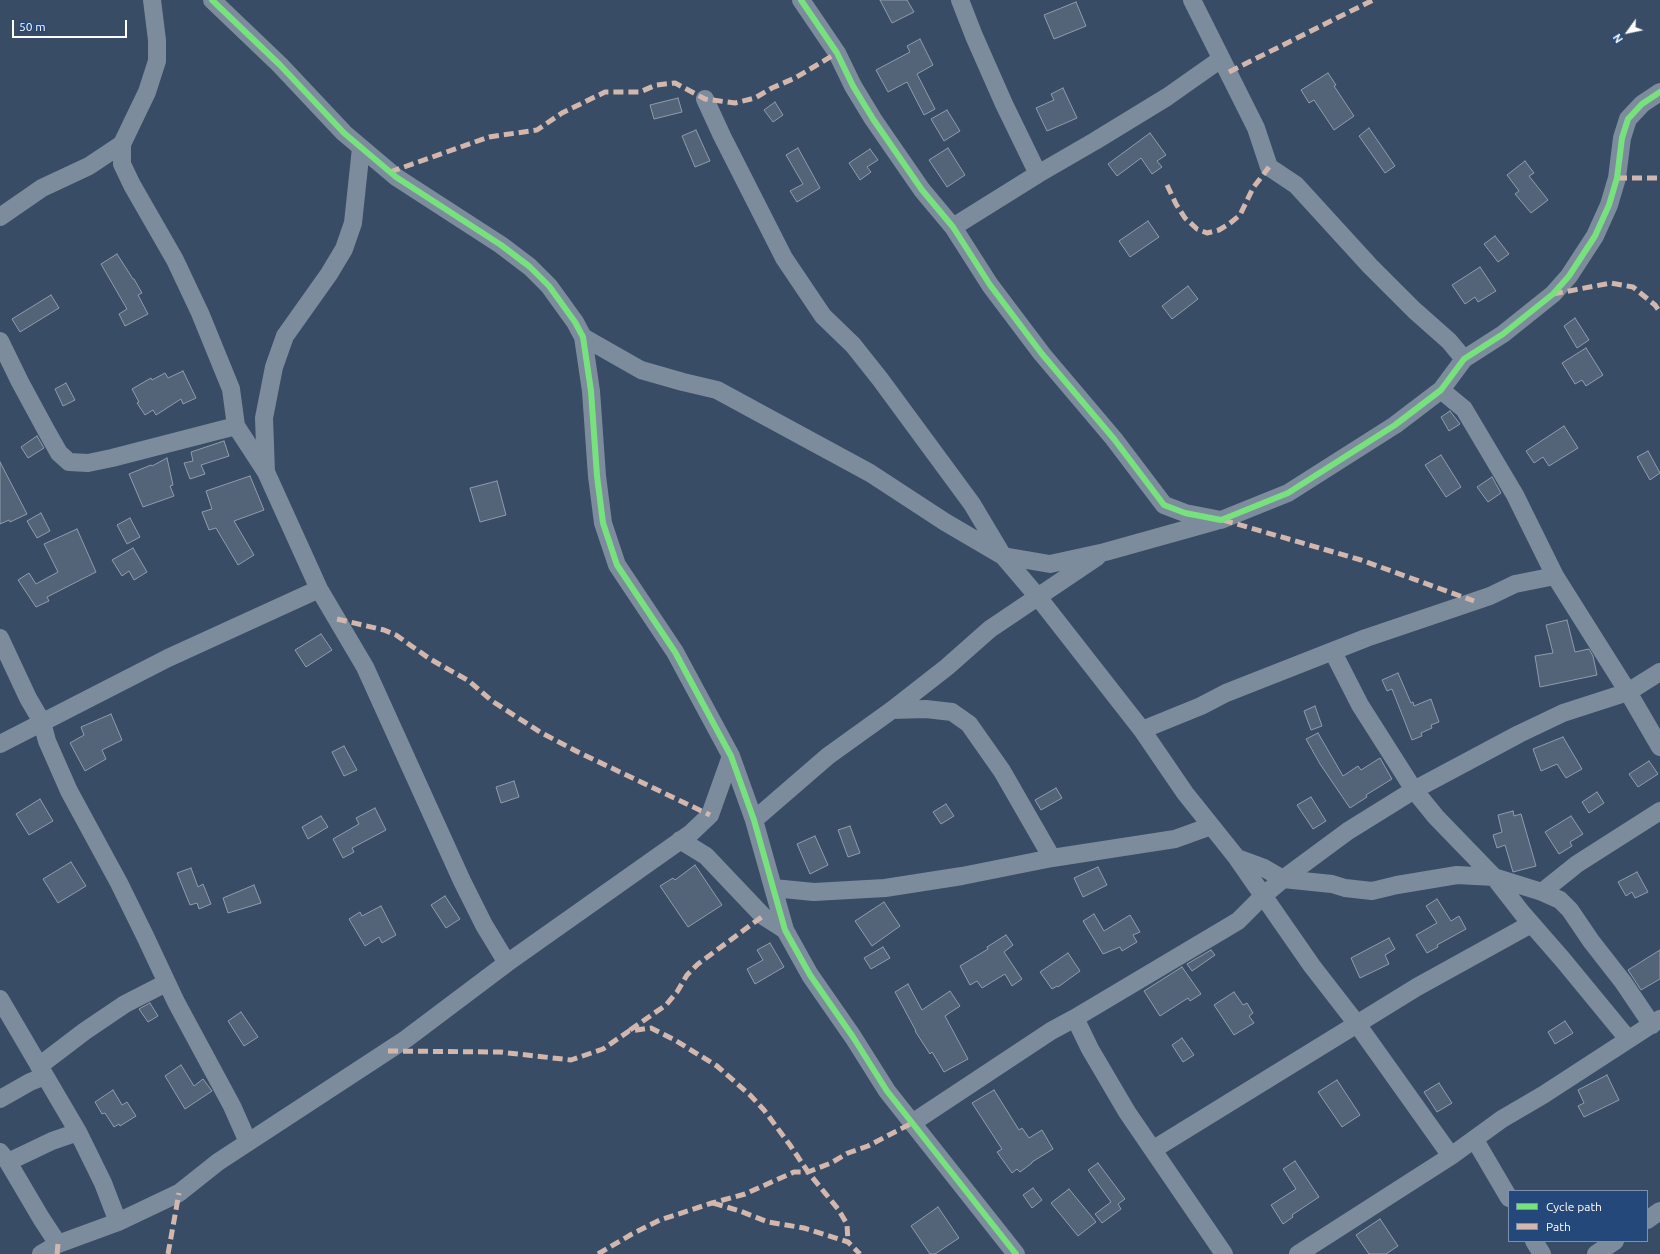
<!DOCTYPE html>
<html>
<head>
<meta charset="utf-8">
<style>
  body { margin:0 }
  #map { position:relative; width:1660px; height:1254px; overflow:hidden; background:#394c66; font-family:Ubuntu,sans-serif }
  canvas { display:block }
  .legend { position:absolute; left:1508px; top:1190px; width:140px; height:52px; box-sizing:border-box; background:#25487a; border:1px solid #7c91af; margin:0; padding:5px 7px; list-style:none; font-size:12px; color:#fff }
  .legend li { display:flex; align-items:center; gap:8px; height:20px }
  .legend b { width:20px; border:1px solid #7c91af }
  .north { position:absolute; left:1608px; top:12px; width:40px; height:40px; -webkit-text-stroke:3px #25487a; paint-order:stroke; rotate:237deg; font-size:11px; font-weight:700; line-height:16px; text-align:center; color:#fff }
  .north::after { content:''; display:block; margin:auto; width:14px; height:18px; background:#fff; clip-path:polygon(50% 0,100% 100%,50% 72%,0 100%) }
  .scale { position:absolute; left:12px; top:20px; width:115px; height:18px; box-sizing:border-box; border:2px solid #fff; border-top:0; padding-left:5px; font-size:12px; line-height:14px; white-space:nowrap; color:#fff; -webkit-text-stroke:3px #25487a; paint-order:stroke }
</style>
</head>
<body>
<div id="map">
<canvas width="1660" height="1254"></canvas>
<ul class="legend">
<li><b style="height:5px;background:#77e17e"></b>Cycle path</li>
<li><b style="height:5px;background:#d1b7ad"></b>Path</li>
</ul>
<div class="north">N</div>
<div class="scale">50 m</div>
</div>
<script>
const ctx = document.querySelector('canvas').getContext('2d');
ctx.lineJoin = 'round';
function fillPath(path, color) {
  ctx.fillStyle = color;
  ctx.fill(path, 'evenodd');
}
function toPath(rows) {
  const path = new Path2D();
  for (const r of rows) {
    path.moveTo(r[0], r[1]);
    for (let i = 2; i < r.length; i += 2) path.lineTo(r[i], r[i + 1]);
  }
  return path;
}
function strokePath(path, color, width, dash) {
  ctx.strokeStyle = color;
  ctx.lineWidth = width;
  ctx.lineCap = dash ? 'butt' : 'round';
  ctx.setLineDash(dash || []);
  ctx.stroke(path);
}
const building = toPath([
  [880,0,907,0,914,12,892,23,880,0],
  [1076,2,1086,26,1054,39,1044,15,1076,2],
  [920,39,933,65,917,74,935,109,924,115,907,82,888,92,876,70,910,52,907,46,920,39],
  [1328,73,1336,85,1334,86,1354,116,1334,130,1314,100,1309,103,1301,90,1328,73],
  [1063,88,1077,118,1047,131,1036,108,1054,100,1051,94,1063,88],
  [678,98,682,112,654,119,650,105,678,98],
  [775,102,783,115,773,122,764,110,775,102],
  [947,110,960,131,944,141,931,119,947,110],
  [1369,128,1395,166,1385,173,1359,136,1369,128],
  [696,130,710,161,695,167,682,136,696,130],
  [1150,133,1166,155,1157,161,1162,167,1152,174,1141,158,1117,176,1108,164,1150,133],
  [798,148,820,188,797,202,790,191,803,184,786,155,798,148],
  [948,148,965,175,947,187,929,160,948,148],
  [870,149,878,160,867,167,871,172,860,180,849,163,870,149],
  [1525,161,1534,173,1529,176,1548,200,1531,213,1515,194,1519,191,1507,175,1525,161],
  [1148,221,1159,237,1130,257,1119,241,1148,221],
  [1495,236,1509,254,1498,262,1484,244,1495,236],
  [117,254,133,279,134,279,142,293,138,295,148,314,125,326,119,314,127,309,101,264,117,254],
  [1480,267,1496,291,1478,302,1475,297,1465,304,1452,285,1480,267],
  [1188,286,1198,299,1172,319,1162,306,1188,286],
  [51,295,59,308,20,332,12,319,51,295],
  [1575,318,1589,340,1577,348,1564,326,1575,318],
  [1586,348,1603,375,1586,386,1582,380,1575,384,1562,363,1586,348],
  [183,371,196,398,183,404,181,399,156,415,153,410,145,415,137,403,139,402,132,389,151,378,152,380,165,373,168,378,183,371],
  [66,383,75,400,63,406,55,389,66,383],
  [1450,411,1460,424,1449,431,1441,417,1450,411],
  [1564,426,1578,448,1549,466,1543,457,1534,463,1526,451,1564,426],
  [37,436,44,448,28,458,21,447,37,436],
  [224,441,229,456,201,465,205,474,190,479,184,463,193,461,191,452,224,441],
  [1648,451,1660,473,1650,480,1637,457,1648,451],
  [1441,455,1461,487,1446,497,1425,465,1441,455],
  [167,458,173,485,170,486,174,496,143,507,129,474,151,465,152,466,167,458],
  [0,462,27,514,10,522,9,520,0,524,0,462],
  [250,476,264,510,234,521,254,555,238,565,216,528,209,530,202,512,212,509,206,491,250,476],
  [1492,477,1501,493,1488,502,1477,487,1492,477],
  [497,481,506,515,480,522,470,488,497,481],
  [41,513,50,531,37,538,27,521,41,513],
  [130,518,140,537,127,544,117,525,130,518],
  [77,529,96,572,47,597,49,601,36,607,18,580,29,573,36,584,58,572,44,544,77,529],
  [133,548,147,572,134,580,129,571,122,576,112,560,133,548],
  [1567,620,1575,652,1589,649,1593,656,1597,675,1540,687,1535,656,1553,653,1546,625,1567,620],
  [321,634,332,650,306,667,295,650,321,634],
  [1398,673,1411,703,1413,702,1414,706,1431,699,1439,722,1431,725,1432,728,1421,733,1422,736,1412,740,1392,689,1387,691,1382,680,1398,673],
  [1315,706,1322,726,1311,730,1304,711,1315,706],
  [111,714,122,740,102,750,106,759,85,771,70,743,84,735,81,727,111,714],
  [1318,733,1343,776,1358,766,1361,770,1380,758,1392,779,1366,795,1367,797,1350,808,1320,764,1306,739,1318,733],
  [1563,737,1582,769,1566,778,1557,764,1541,771,1533,749,1563,737],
  [344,746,357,770,344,776,332,752,344,746],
  [1649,761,1658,774,1638,787,1629,774,1649,761],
  [514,781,519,797,501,803,496,787,514,781],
  [1056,788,1062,798,1041,810,1035,800,1056,788],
  [1597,792,1604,803,1589,813,1582,802,1597,792],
  [1311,797,1326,821,1313,829,1297,805,1311,797],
  [40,799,53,821,29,835,16,814,40,799],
  [946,804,954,816,941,824,933,812,946,804],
  [375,808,386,830,352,848,354,852,343,858,333,839,359,824,356,818,375,808],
  [1513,811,1514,816,1521,814,1536,866,1513,872,1505,845,1497,848,1493,835,1502,832,1498,815,1513,811],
  [321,816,328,827,308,839,302,827,321,816],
  [1571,816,1583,834,1570,842,1572,846,1559,854,1545,832,1571,816],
  [850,826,860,853,848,857,838,830,850,826],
  [815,836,828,865,810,874,797,844,815,836],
  [71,862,86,886,58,903,43,879,71,862],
  [695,865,722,905,688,927,660,886,673,878,675,880,695,865],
  [1098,867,1107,885,1083,897,1074,878,1098,867],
  [191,868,198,887,203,884,211,904,199,909,197,903,190,905,177,873,191,868],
  [1637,872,1648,892,1635,898,1632,892,1626,896,1618,882,1637,872],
  [254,885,261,903,228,913,223,898,254,885],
  [445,896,460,919,446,928,431,905,445,896],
  [1437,899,1451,921,1459,916,1466,929,1437,945,1438,947,1427,953,1416,935,1437,923,1426,906,1437,899],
  [884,902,900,926,872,946,855,921,884,902],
  [381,906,396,935,382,943,379,937,365,946,349,919,360,912,362,916,381,906],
  [1094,914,1104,931,1130,915,1140,932,1133,935,1137,942,1122,951,1120,947,1103,954,1083,921,1094,914],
  [1006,935,1013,945,1004,952,1022,979,1012,986,1005,974,982,988,977,981,970,985,960,966,988,949,987,947,1006,935],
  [1389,938,1395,949,1385,955,1389,964,1360,978,1351,958,1389,938],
  [770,943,784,967,755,984,747,969,763,960,757,950,770,943],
  [883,947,890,958,871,969,864,958,883,947],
  [1211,950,1215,955,1192,971,1187,964,1211,950],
  [1660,950,1660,979,1641,990,1628,970,1660,950],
  [1068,953,1080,971,1058,987,1057,986,1052,989,1040,972,1068,953],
  [1182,967,1201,994,1190,1001,1188,998,1160,1016,1144,991,1182,967],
  [908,984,922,1010,950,991,960,1006,945,1016,968,1059,944,1072,932,1052,930,1054,915,1031,916,1031,895,992,908,984],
  [1234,992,1243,1005,1247,1003,1253,1013,1249,1016,1254,1023,1234,1035,1214,1005,1234,992],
  [150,1003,158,1016,148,1022,139,1009,150,1003],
  [241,1012,258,1037,244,1046,228,1021,241,1012],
  [1565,1021,1573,1033,1555,1044,1548,1032,1565,1021],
  [1182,1038,1194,1055,1183,1062,1172,1045,1182,1038],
  [181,1065,194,1086,203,1079,212,1091,185,1109,165,1076,181,1065],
  [1607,1075,1619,1100,1584,1117,1578,1106,1584,1103,1578,1090,1607,1075],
  [1337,1080,1360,1115,1342,1127,1318,1092,1337,1080],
  [1439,1083,1452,1103,1437,1112,1424,1092,1439,1083],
  [113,1090,122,1105,127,1102,136,1116,120,1126,119,1124,114,1127,105,1113,102,1114,95,1102,113,1090],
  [994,1090,1019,1130,1022,1128,1029,1138,1042,1130,1053,1149,1032,1162,1032,1163,1020,1172,1017,1169,1012,1173,997,1152,1002,1149,972,1103,994,1090],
  [1295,1161,1319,1197,1292,1215,1293,1217,1283,1224,1271,1205,1296,1189,1283,1169,1295,1161],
  [1098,1163,1125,1199,1118,1204,1121,1209,1102,1223,1095,1214,1111,1202,1088,1170,1098,1163],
  [1033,1188,1042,1200,1032,1208,1023,1195,1033,1188],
  [1069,1189,1096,1222,1078,1236,1051,1203,1069,1189],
  [938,1207,959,1238,935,1254,930,1254,911,1226,938,1207],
  [1380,1219,1398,1246,1386,1254,1369,1254,1356,1235,1380,1219]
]);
const minor = toPath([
  [152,0,157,40,157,61,147,92,122,144,122,164,132,185,175,260,200,313,231,389,236,426,266,472,319,589,365,667,462,881,484,925,507,963],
  [212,0,280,65,344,133,396,177,501,245,530,267,549,286,575,322,583,337,591,391,597,476,603,523,617,565,675,652,731,756,754,820,785,930,810,975,853,1037,887,1091,1016,1254],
  [801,0,837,53,853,86,873,119,922,190,953,227,990,285,1042,354,1114,439,1164,505,1185,513,1221,520,1288,493,1395,425,1441,390,1464,359,1503,334,1553,294,1569,276,1595,236,1609,205,1617,178,1622,138,1628,119,1642,104,1660,92],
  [960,0,974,36,1004,104,1038,174],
  [1192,0,1256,128,1269,167,1296,185,1370,266,1414,310,1449,341,1464,359],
  [705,99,722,136,784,258,823,316,853,345,880,379,972,504,1003,556,1038,597,1142,730,1185,793,1237,858,1312,966,1357,1024,1451,1156],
  [0,217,42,188,89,166,122,144],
  [953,227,1038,174,1095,141,1167,97,1221,59],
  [583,337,641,370,683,382,717,390,870,473,945,522,1003,556,1050,564,1105,552,1216,521],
  [0,341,20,382,46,430,59,453,69,462,88,463,112,458,236,426],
  [1441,390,1464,409,1515,495,1555,576,1628,692,1660,747],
  [266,472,264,418,274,367,285,336,329,274,344,249,353,223,361,148],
  [0,638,28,698,42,722,47,741,69,791,119,883,145,936,176,1002,232,1106,248,1142],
  [1333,652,1360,705,1414,790,1436,817,1494,877,1522,913,1563,960,1628,1039],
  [892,710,947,667,990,629,1097,557],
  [1142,730,1201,706,1226,693,1366,638,1490,596,1515,584,1555,576],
  [0,744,168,658,319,589],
  [754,820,828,756,892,710,926,709,952,712,969,724,1002,771,1052,858],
  [680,840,706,856,763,916,785,930],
  [1237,858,1264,868,1283,879,1332,884,1345,888,1372,891,1397,885,1457,875,1494,877,1542,892,1560,900,1570,910,1591,941,1623,982,1652,1025],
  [773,888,814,892,885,888,962,876,1052,858,1175,839,1211,826],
  [1542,892,1577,864,1660,811],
  [0,999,78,1132,103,1183,118,1222],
  [39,1066,85,1031,125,1004,166,983],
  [0,1099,30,1082,45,1076],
  [912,1123,1051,1031,1075,1018],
  [1475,1140,1509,1198],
  [1154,1149,1417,987,1531,924],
  [0,1152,8,1162,41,1218,58,1244],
  [8,1162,52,1141,78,1132],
  [1647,1220,1660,1211],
  [1534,1241,1542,1254],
  [41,1254,58,1244,118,1222,179,1193,218,1162,406,1039,507,963,691,833,710,815,731,756],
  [1224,1254,1127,1112,1090,1049,1075,1018,1238,921,1264,895,1283,879,1348,831,1414,790,1519,734,1563,713,1628,692,1660,672],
  [1298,1254,1451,1156,1502,1119,1543,1095,1660,1019],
  [1596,1254,1615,1241]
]);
const quiet = toPath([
  [1229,72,1373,0],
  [390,172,489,137,537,130,562,113,605,92,640,92,656,85,675,83,705,99,735,103,755,98,772,88,795,78,837,53],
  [1617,178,1660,178],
  [1167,185,1176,204,1185,218,1197,229,1207,233,1219,230,1229,224,1240,215,1253,188,1269,167],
  [1553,294,1611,283,1633,287,1655,305,1660,312],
  [1223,520,1361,560,1474,601],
  [337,619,384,630,396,635,430,659,469,681,492,701,540,732,578,752,710,815],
  [630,1030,666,1005,677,992,687,975,698,964,763,916],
  [388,1051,500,1052,571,1060,603,1049,629,1031,651,1028,673,1039,717,1066,750,1095,764,1110,790,1145,808,1172,838,1209,847,1224,848,1242],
  [713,1203,740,1211,768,1222,804,1228,848,1242,860,1254],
  [57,1254,58,1244],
  [168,1254,179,1193],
  [598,1254,632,1234,660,1220,712,1203,745,1194,794,1172,808,1172,831,1163,848,1153,868,1146,912,1123]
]);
const cycleway = toPath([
  [212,0,280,65,344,133,396,177,501,245,530,267,549,286,575,322,583,337,591,391,597,476,603,523,617,565,675,652,731,756,754,820,785,930,810,975,853,1037,887,1091,1016,1254],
  [801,0,837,53,853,86,873,119,922,190,953,227,990,285,1042,354,1114,439,1164,505,1185,513,1221,520,1288,493,1395,425,1441,390,1464,359,1503,334,1553,294,1569,276,1595,236,1609,205,1617,178,1622,138,1628,119,1642,104,1660,92]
]);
fillPath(building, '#536378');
strokePath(building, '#909cac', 1);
strokePath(minor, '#7d8c9d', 18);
strokePath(quiet, '#d1b7ad', 5, [10, 5]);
strokePath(cycleway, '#77e17e', 6);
</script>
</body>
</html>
